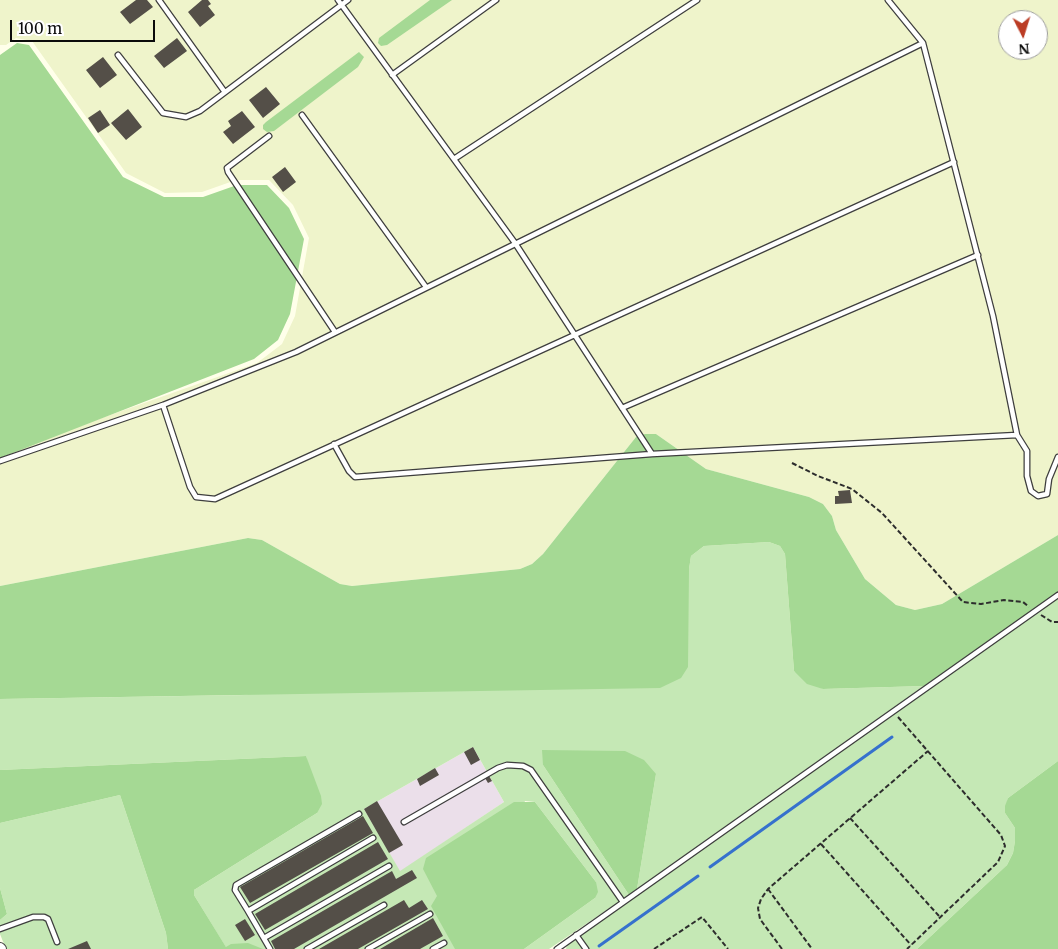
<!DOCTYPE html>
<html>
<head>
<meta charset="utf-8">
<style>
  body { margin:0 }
  #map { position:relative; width:1058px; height:949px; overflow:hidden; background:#ffffea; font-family:Merriweather,serif }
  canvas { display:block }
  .north { position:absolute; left:998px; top:10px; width:50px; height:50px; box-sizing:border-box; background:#fff; border:1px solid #9d9d9d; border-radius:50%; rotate:175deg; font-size:14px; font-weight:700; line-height:20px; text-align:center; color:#0b0b0b }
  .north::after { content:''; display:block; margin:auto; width:18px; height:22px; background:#bb3c24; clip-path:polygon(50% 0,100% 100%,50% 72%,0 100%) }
  .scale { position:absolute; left:10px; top:20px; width:145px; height:22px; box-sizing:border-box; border:2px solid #0b0b0b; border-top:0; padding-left:6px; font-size:15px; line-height:18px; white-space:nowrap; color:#0b0b0b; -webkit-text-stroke:4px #fff; paint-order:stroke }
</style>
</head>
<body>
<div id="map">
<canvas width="1058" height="949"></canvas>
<div class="north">N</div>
<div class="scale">100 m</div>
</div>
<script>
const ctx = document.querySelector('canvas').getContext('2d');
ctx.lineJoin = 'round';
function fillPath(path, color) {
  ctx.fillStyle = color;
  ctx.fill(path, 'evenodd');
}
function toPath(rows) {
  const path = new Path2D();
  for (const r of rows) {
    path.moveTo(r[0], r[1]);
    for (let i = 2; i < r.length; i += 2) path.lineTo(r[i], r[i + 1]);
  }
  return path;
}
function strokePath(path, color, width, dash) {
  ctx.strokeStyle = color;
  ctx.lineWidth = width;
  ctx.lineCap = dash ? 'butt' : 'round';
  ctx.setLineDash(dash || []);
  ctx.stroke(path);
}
const industrial = toPath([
  [473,747,504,802,400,872,364,809]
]);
const farmland = toPath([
  [0,0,1058,0,1058,535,942,604,915,610,896,605,865,579,836,530,832,516,823,504,809,497,706,469,656,434,645,434,636,437,543,554,532,564,520,569,352,586,340,584,262,540,248,538,0,586,0,454,257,363,282,344,295,316,309,238,293,205,269,180,236,180,202,192,165,193,126,173,32,41,16,38,6,45,0,45],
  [1008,20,1038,20,1038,50,1008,50]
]);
const green = toPath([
  [769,542,780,546,785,554,794,671,823,689,924,686,637,889,656,774,543,765,629,895,549,949,524,949,595,898,596,882,535,802,525,801,470,949,227,949,194,895,194,890,317,813,306,756,0,770,0,699,245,695,689,569,691,556,704,546],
  [473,747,504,802,400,871,364,809],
  [1058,598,1058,761,1008,798,1005,813,1015,828,1015,841,1013,853,1007,865,917,949,566,949,568,941,629,901],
  [120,795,166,933,168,949,6,949,0,934,0,920,7,914,0,888,0,823]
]);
const forest = toPath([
  [430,0,452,0,387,45,381,46,378,43,379,38],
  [17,43,29,45,123,177,164,197,203,197,237,185,267,185,289,208,304,239,290,314,278,340,254,359,0,458,0,55],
  [359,52,364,57,358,67,274,131,267,132,263,129,263,125,266,122],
  [645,434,656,434,706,469,809,497,823,504,832,516,836,530,865,579,896,605,915,610,942,604,1058,535,1058,592,924,686,823,689,807,684,794,671,785,554,780,546,769,542,704,546,691,556,689,569,688,667,681,678,660,688,0,699,0,586,248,538,262,540,340,584,352,586,520,569,532,564,543,554,636,437],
  [542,750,625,751,644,760,656,774,637,889,629,895,543,765],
  [306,756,321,796,322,804,317,813,194,890,194,895,226,947,231,944,248,943,263,949,168,949,166,933,120,795,0,823,0,770],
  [1058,761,1058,949,917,949,1007,865,1013,853,1015,841,1015,828,1005,813,1005,806,1008,798],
  [514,802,535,802,596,882,598,892,595,898,524,949,455,949,431,906,437,896,423,869,426,858],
  [0,888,7,914,0,920]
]);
const stream = toPath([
  [710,867,892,737],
  [599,946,698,876]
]);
const building = toPath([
  [136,0,147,0,153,7,130,24,120,12],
  [202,0,208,0,211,4,208,6,215,15,200,27,188,12],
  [177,38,187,51,164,68,154,56],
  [103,57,117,75,100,88,86,70],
  [266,87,280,104,263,118,249,100],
  [128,109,142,127,126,140,111,123],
  [100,110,110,125,98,133,88,118],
  [242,111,255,127,233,144,223,132,231,126,228,121],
  [285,167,296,182,283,192,272,177],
  [850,490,852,503,835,504,835,496,839,496,838,491],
  [473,747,480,760,471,765,464,752],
  [435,768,439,775,420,786,417,779],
  [489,776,492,781,488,783,485,778],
  [377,801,403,845,389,853,364,809],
  [363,816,373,833,250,903,240,887],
  [378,842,388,859,265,930,255,914],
  [412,870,417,878,294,949,275,949,271,941,392,871,396,879],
  [404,900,409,908,422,900,428,909,358,949,319,949],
  [433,918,443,936,420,949,380,949],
  [245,919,255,935,245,941,235,925],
  [87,941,91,949,68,949]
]);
const path = toPath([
  [792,463,818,476,852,489,882,513,963,602,981,604,1004,600,1023,602,1029,607],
  [1041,615,1052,622,1058,622],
  [898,717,1001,835,1005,846,998,862,907,949],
  [850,818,939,916],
  [821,844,911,945],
  [768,889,812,949],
  [654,949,702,917,728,949],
  [782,949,760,919,758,908,761,899,768,889,928,751]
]);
const service = toPath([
  [159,0,224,91],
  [338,0,515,243,652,454,1017,435],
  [888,0,923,43,993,316,1017,435,1027,451,1027,476,1031,491,1038,496,1047,494,1049,479,1058,457],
  [118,55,163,113,186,117,200,111,348,0],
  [392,75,496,0],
  [302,115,426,287],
  [269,136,227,168,228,172,335,332],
  [454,159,697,0],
  [163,405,190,487,196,497,215,499,954,162],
  [622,408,978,255],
  [334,444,349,471,355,477,652,454],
  [0,461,163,405,296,352,923,43],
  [404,822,498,768,507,765,523,766,531,770,623,902],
  [248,911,235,890,236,885,359,814],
  [0,929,33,917,44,917,48,919,57,942],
  [576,935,586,949],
  [264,938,389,866],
  [270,949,248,911,373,838],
  [307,949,384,905],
  [368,949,430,914],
  [433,949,444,943],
  [557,949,1058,595]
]);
const tertiary = toPath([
  [0,948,1,949]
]);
fillPath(industrial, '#ebdfea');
fillPath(farmland, '#eff4cb');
fillPath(green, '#c5e8b5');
fillPath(forest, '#a5d994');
strokePath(stream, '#3671cd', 3);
fillPath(building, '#544f48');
strokePath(service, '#3e3e3e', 7);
strokePath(tertiary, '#3e3e3e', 12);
strokePath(path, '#2d2d2d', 2, [5, 2.5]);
strokePath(service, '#fff', 4.5);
strokePath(tertiary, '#fff', 10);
</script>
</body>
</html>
